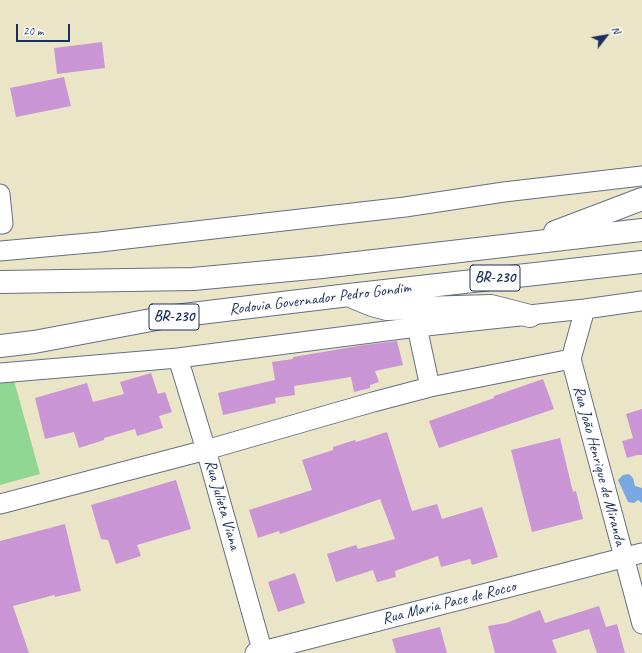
<!DOCTYPE html>
<html>
<head>
<meta charset="utf-8">
<style>
  body { margin:0 }
  #map { position:relative; width:642px; height:653px; overflow:hidden; background:#ebe5c7; font-family:Caveat,sans-serif }
  canvas { display:block }
  .north { position:absolute; left:586px; top:16px; width:40px; height:40px; -webkit-text-stroke:3px #fff; paint-order:stroke; rotate:59deg; font-size:11px; font-weight:700; line-height:16px; text-align:center; color:#1b2f5e }
  .north::after { content:''; display:block; margin:auto; width:14px; height:18px; background:#1b2f5e; clip-path:polygon(50% 0,100% 100%,50% 72%,0 100%) }
  .scale { position:absolute; left:16px; top:24px; width:54px; height:18px; box-sizing:border-box; border:2px solid #1b2f5e; border-top:0; padding-left:5px; font-size:12px; line-height:14px; white-space:nowrap; color:#1b2f5e; -webkit-text-stroke:3px #fff; paint-order:stroke }
</style>
</head>
<body>
<div id="map">
<canvas width="642" height="653"></canvas>
<div class="north">N</div>
<div class="scale">20 m</div>
</div>
<script>
const ctx = document.querySelector('canvas').getContext('2d');
ctx.lineJoin = 'round';
function fillPath(path, color) {
  ctx.fillStyle = color;
  ctx.fill(path, 'evenodd');
}
function toPath(rows) {
  const path = new Path2D();
  for (const r of rows) {
    path.moveTo(r[0], r[1]);
    for (let i = 2; i < r.length; i += 2) path.lineTo(r[i], r[i + 1]);
  }
  return path;
}
function strokePath(path, color, width, dash) {
  ctx.strokeStyle = color;
  ctx.lineWidth = width;
  ctx.lineCap = dash ? 'butt' : 'round';
  ctx.setLineDash(dash || []);
  ctx.stroke(path);
}
function write(font, color, halo, rows, align = 'center') {
  ctx.font = font + ' Caveat,sans-serif';
  ctx.lineWidth = 3;
  ctx.setLineDash([]);
  ctx.textBaseline = 'middle';
  ctx.strokeStyle = halo;
  ctx.fillStyle = color;
  for (const [text, x, y, turn = 0] of rows) {
    ctx.save();
    ctx.translate(x, y);
    ctx.rotate((+turn || 0) * Math.PI / 180);
    ctx.textAlign = isNaN(turn) ? turn : align;
    if (halo) ctx.strokeText(text, 0, 0);
    ctx.fillText(text, 0, 0);
    ctx.restore();
  }
}
const green = toPath([
  [13,377,40,474,0,485,0,379]
]);
const water = toPath([
  [629,474,633,478,635,486,642,488,642,503,638,500,634,503,628,502,618,480,623,475]
]);
const building = toPath([
  [102,42,105,68,57,74,54,48],
  [64,77,71,106,16,117,10,88],
  [397,341,403,365,375,371,379,382,370,385,370,388,354,392,351,377,294,386,295,395,275,398,276,403,223,415,218,393,275,380,272,362,293,359,293,357,364,345],
  [151,373,158,394,165,392,172,412,159,416,163,428,137,436,135,429,104,438,104,440,79,448,74,432,45,439,35,398,87,383,93,402,124,394,120,382],
  [543,379,554,409,439,448,429,421,494,398,494,396],
  [642,409,642,455,637,455,627,458,622,441,633,438,626,414],
  [387,432,412,511,437,504,442,519,482,507,498,557,472,565,470,559,441,567,438,556,395,571,396,577,377,582,373,570,336,582,327,554,356,545,358,549,395,539,380,499,280,534,279,531,258,538,249,510,312,490,302,460,333,450,333,447,355,440,356,442],
  [560,438,573,492,576,491,583,519,532,532,511,450],
  [176,480,191,529,137,545,141,556,116,564,108,540,101,539,91,505],
  [65,524,81,591,55,597,54,595,13,606,29,653,0,653,0,541],
  [295,573,305,603,278,612,268,582],
  [599,606,606,627,617,624,625,653,597,653,589,629,552,640,557,653,495,653,488,626,506,623,540,610,545,623],
  [440,627,447,653,396,653,392,639]
]);
const minor = toPath([
  [0,194,3,224,0,224],
  [0,251,100,242,405,207,504,192,642,176],
  [585,309,571,359,642,624],
  [417,327,430,387],
  [178,358,206,450,263,653],
  [0,373,178,358,417,327,585,309,642,301],
  [0,504,206,450,373,402,430,387,571,359],
  [255,653,642,553]
]);
const highway = toPath([
  [555,232,642,199],
  [0,282,193,279,322,267,642,230],
  [350,296,372,305,387,309,491,306,530,316],
  [0,346,34,342,167,317,349,295,642,262]
]);
const shields = [
  [495,278,50],
  [174,317,50]
];
const shieldNames = [
  ["BR-230",495,278],
  ["BR-230",174,317]
];
const streetNames = [
  ["Rodovia Governador Pedro Gondim",320,299,-7],
  ["Rua João Henrique de Miranda",599,466,75],
  ["Rua Julieta Viana",222,505,74],
  ["Rua Maria Pace de Rocco",449,603,-14]
];
fillPath(green, '#8ed691');
fillPath(water, '#78a7e1');
fillPath(building, '#ca95d4');
strokePath(minor, '#646f83', 21);
strokePath(highway, '#646f83', 24);
strokePath(minor, '#fff', 19);
strokePath(highway, '#fff', 22);
for (const [x, y, w] of shields) {
  const box = new Path2D();
  box.roundRect(x - w / 2, y - 13, w, 26, 3);
  ctx.fillStyle = '#fff';
  ctx.fill(box);
  strokePath(box, '#1b2f5e', 1);
}
write('bold 15px', '#1b2f5e', null, shieldNames);
write('16px', '#1b2f5e', '#fff', streetNames);
</script>
</body>
</html>
